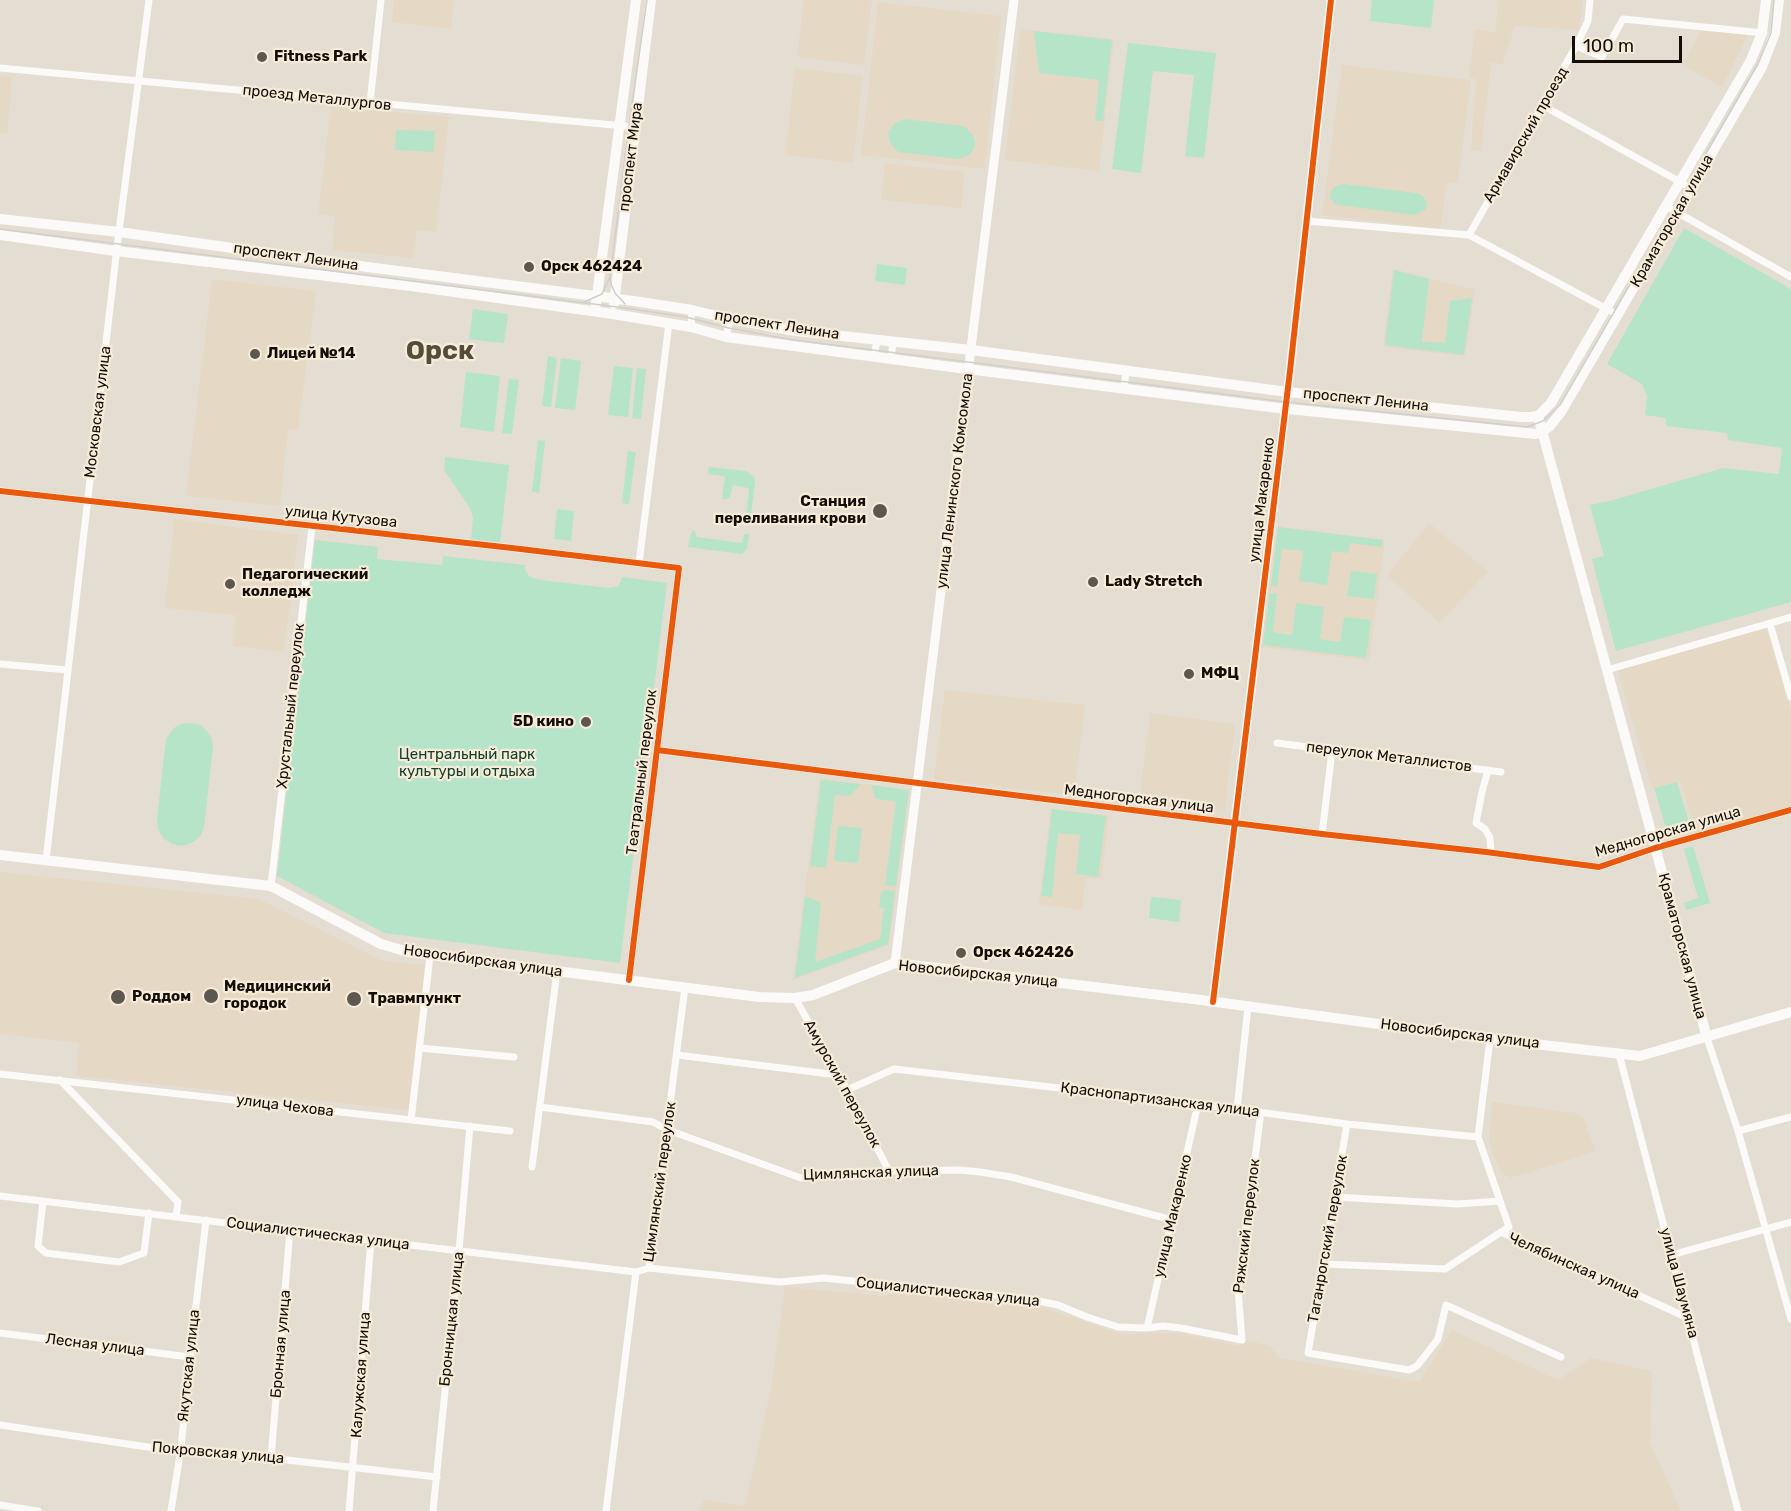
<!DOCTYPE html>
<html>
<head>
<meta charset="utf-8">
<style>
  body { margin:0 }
  #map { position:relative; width:1791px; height:1511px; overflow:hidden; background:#e4ddd2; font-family:Rubik,sans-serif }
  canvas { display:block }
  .scale { position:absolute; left:1572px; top:36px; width:110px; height:27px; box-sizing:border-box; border:3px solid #130f08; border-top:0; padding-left:8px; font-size:18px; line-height:21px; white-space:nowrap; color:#130f08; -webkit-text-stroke:4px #f8ecd8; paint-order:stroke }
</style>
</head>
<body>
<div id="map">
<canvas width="1791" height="1511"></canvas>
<div class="scale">100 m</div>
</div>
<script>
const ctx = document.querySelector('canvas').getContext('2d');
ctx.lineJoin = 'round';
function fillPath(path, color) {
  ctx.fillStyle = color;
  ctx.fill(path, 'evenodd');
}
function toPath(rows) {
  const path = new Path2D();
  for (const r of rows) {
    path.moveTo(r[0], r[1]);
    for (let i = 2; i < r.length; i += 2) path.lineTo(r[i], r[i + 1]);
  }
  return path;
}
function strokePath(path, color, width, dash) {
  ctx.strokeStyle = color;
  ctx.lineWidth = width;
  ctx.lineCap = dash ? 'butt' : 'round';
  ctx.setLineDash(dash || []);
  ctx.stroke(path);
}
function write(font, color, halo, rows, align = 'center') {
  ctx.font = font + ' Rubik,sans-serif';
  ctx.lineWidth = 4.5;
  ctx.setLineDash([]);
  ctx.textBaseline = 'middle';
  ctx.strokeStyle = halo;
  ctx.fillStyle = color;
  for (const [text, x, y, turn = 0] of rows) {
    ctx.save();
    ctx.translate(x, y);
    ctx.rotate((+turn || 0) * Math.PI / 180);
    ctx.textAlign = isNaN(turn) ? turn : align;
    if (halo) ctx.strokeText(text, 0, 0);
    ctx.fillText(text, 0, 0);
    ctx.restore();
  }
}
const built = toPath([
  [394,0,454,0,451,29,392,22],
  [804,0,872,0,864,65,797,57],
  [1499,0,1583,0,1579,30,1515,26,1502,65,1491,62,1481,151,1471,150,1476,79,1469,78,1475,30,1495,32],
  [878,2,1001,16,985,169,861,155],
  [1020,29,1114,39,1099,171,1005,160],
  [1701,30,1748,35,1722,87,1682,65],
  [1342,65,1471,80,1458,183,1447,182,1440,229,1322,215],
  [795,68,863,76,853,163,785,155],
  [0,76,12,77,7,133,0,133],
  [331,107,449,117,436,232,417,230,413,258,332,250,335,216,318,214],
  [885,163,965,172,961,208,881,200],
  [1393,269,1475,290,1465,356,1383,347],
  [212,279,316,291,298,430,288,429,280,506,186,496],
  [174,519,298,535,284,652,233,646,236,615,165,608],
  [1429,523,1488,571,1440,623,1387,576],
  [1277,526,1385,540,1369,661,1261,647],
  [1766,627,1791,713,1791,806,1696,833,1680,781,1652,789,1617,669],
  [945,690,1085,705,1074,795,934,780],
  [1150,713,1235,724,1224,813,1139,803],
  [820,778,910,790,889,945,793,980],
  [1051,809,1109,816,1101,879,1086,878,1082,910,1039,904],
  [0,872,259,899,383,961,425,965,409,1110,76,1076,79,1043,0,1034],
  [1492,1102,1575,1113,1584,1119,1595,1151,1511,1178,1500,1172,1489,1142],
  [785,1287,885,1296,902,1291,1042,1307,1120,1334,1179,1333,1239,1346,1247,1340,1270,1346,1279,1358,1419,1382,1452,1330,1558,1380,1591,1358,1652,1371,1650,1443,1681,1511,701,1511,703,1499,745,1506,771,1389]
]);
const green = toPath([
  [1372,0,1434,0,1431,28,1370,21],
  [1034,31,1112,40,1103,121,1095,121,1099,80,1039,73],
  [1128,43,1216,53,1204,158,1185,156,1194,75,1153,71,1141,173,1112,169],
  [904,119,964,126,973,135,975,143,974,149,968,156,958,159,898,152,890,143,888,132,894,124],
  [396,130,435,131,434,152,395,150],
  [1344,184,1416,193,1422,195,1425,199,1427,204,1426,209,1415,215,1338,205,1334,203,1330,196,1332,189,1338,185],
  [1684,228,1791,289,1791,602,1616,651,1592,559,1604,556,1590,505,1610,501,1723,468,1779,474,1782,448,1728,440,1727,433,1666,426,1666,418,1645,415,1647,396,1642,384,1607,364],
  [877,264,907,268,905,285,875,281],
  [1394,270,1429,279,1422,342,1445,343,1450,301,1472,298,1464,355,1385,345],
  [473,309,508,314,504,343,469,339],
  [548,356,557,358,551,407,542,406],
  [561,358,581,361,575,410,555,408],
  [614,366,633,368,628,417,608,415],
  [637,368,646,369,641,419,632,418],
  [466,372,500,376,494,432,460,427],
  [509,379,519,380,512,434,502,433],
  [538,440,545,441,539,493,532,492],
  [628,451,636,452,629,504,622,503],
  [445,457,509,465,500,542,471,539,473,518,470,508,444,470],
  [709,467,746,471,754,477,755,482,750,523,745,523,749,492,748,488,733,485,730,497,727,499,722,499,725,476,708,474],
  [557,509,574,511,571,541,554,539],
  [1278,527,1383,540,1382,547,1350,543,1348,553,1332,551,1327,585,1299,581,1303,551,1282,549,1277,587,1271,586],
  [692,531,695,531,697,537,742,543,744,534,749,534,747,549,742,554,688,547],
  [315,540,378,547,377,559,442,565,443,556,525,565,525,570,529,576,540,580,609,588,619,586,622,577,667,583,620,963,384,933,277,876],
  [1351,571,1377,574,1374,599,1347,596],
  [1270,593,1277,594,1273,632,1292,635,1296,603,1324,607,1320,639,1340,642,1344,617,1371,620,1366,658,1263,645],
  [190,723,200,725,207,731,212,739,213,747,204,827,201,835,196,840,189,844,181,846,172,844,163,838,158,829,157,818,166,739,174,728,181,724],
  [821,780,861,784,850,796,835,795,826,868,810,866],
  [1677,782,1692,832,1669,838,1654,788],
  [871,785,909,790,896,886,885,885,896,801,876,799],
  [1052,809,1106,816,1098,877,1076,874,1080,835,1058,833,1052,897,1041,896],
  [838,826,862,828,858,863,834,861],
  [1693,846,1710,903,1686,910,1684,903,1698,898,1684,849],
  [884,890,895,891,888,944,795,978,805,896,821,903,815,962,880,939,884,908,879,907,881,894],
  [1151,897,1181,900,1179,922,1149,918]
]);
const minor = toPath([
  [1576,46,1602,57,1623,19,1764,33],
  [0,68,635,127],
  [370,103,381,0],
  [1542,105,1691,188],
  [1666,206,1791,277],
  [1307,221,1469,235,1618,315],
  [1469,235,1576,46,1588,21,1590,0],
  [691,327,692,310],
  [726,337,730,319],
  [874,357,877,340],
  [891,359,893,342],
  [1124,389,1126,370],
  [0,491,512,548,679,568,629,980],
  [639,563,669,323],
  [1770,624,1791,697],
  [0,664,68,670],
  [1607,670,1791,617],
  [1277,743,1501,772],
  [657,750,1322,834,1486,852,1599,867,1655,848,1791,810],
  [1488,770,1482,792,1476,823,1485,829,1490,838,1491,852],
  [1322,834,1332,751],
  [46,860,118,239,149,0],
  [271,886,312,526],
  [795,998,847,1090,889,1171],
  [1707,1038,1738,1131,1791,1319],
  [1490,1039,1478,1137,1509,1227,1501,1232],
  [420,1048,514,1057],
  [1619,1054,1738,1511],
  [677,1055,838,1075],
  [0,1074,510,1131],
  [60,1080,178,1202,176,1216],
  [847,1090,894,1069,1198,1104,1347,1124,1478,1137],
  [540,1107,653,1122,668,1130,801,1178,889,1171,960,1170,980,1172,1011,1177,1172,1220],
  [1237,1109,1248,1007],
  [411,1120,430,956],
  [1347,1124,1308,1353,1409,1370,1417,1366,1438,1339,1446,1305,1561,1357],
  [1738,1131,1791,1117],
  [532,1167,557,971],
  [0,1196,636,1272],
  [1335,1197,1458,1204,1500,1201],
  [43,1201,38,1246,46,1253,119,1262,144,1253,149,1213],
  [1671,1255,1791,1222],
  [1324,1264,1445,1269,1501,1232,1688,1318],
  [649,1268,779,1282,824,1278,1029,1299,1058,1305,1087,1317,1118,1327,1147,1328,1163,1326,1181,1328,1242,1340,1238,1290,1261,1112],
  [1147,1328,1198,1104],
  [0,1333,190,1357],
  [0,1425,161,1449,181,1448,437,1477],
  [271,1458,290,1230],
  [0,1505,38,1511],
  [171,1511,181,1448,190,1357,206,1220],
  [349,1511,371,1240],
  [433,1511,459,1251,470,1126],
  [606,1511,636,1272,649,1268,685,987]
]);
const tertiary = toPath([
  [895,963,1014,0],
  [1213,1002,1290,371,1331,0]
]);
const secondary = toPath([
  [1538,416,1707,1038],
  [0,855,271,886,381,944,408,952,759,997,795,998,813,995,895,963,1201,1000,1490,1039,1640,1056,1791,1012]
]);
const primary = toPath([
  [0,219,119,232,367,267,634,301,692,310,730,319,796,331,971,350,1288,392,1521,417,1530,417,1538,416,1551,403,1751,60,1762,33,1766,0],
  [0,235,116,251,411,286,613,314,691,327,726,337,959,368,1278,408,1536,434,1542,432,1550,426,1561,412,1762,67,1775,33,1779,0],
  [614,304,651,0],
  [595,311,636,0]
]);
const tram = toPath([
  [0,229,625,308,686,317,729,328,793,340,1286,402,1527,427,1543,421,1560,405,1758,64,1771,33,1774,0],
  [610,277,611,284,615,293,625,304],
  [584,302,602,294,610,277,629,126,647,0]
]);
const cycleway = toPath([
  [0,491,512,548,679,568,629,980],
  [657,750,1322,834,1486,852,1599,867,1655,848,1791,810],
  [1213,1002,1290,371,1331,0]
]);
const markers = [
  [262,57,6,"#5c574f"],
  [529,267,6,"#5c574f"],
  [255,354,6,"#5c574f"],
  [880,511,8,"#5c574f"],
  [1093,582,6,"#5c574f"],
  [230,584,6,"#5c574f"],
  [1189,674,6,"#5c574f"],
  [586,722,6,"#5c574f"],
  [961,953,6,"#5c574f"],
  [211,996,8,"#5c574f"],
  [118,997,8,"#5c574f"],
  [354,999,8,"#5c574f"]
];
const poiNames = [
  ["Fitness Park",274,57],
  ["Орск 462424",541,267],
  ["Лицей №14",267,354],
  ["Станция",866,502,"right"],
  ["переливания крови",866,519,"right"],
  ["Педагогический",242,575],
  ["колледж",242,592],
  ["Lady Stretch",1105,582],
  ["МФЦ",1201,674],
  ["5D кино",574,722,"right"],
  ["Орск 462426",973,953],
  ["Медицинский",224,987],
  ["городок",224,1004],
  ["Роддом",132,997],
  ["Травмпункт",368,999]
];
const streetNames = [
  ["проезд Металлургов",317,98,6],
  ["Армавирский проезд",1526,135,-60],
  ["проспект Мира",631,157,-83],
  ["Краматорская улица",1672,221,-60],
  ["проспект Ленина",296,257,8],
  ["проспект Ленина",777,325,9],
  ["проспект Ленина",1366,400,6],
  ["Московская улица",98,412,-83],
  ["улица Ленинского Комсомола",955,481,-83],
  ["улица Макаренко",1262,500,-83],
  ["улица Кутузова",341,517,6],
  ["Хрустальный переулок",291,706,-84],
  ["переулок Металлистов",1389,757,7],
  ["Театральный переулок",642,772,-83],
  ["Медногорская улица",1139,799,7],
  ["Медногорская улица",1668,832,-16],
  ["Краматорская улица",1682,946,75],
  ["Новосибирская улица",483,961,8],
  ["Новосибирская улица",978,974,6],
  ["Новосибирская улица",1460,1034,7],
  ["Амурский переулок",842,1084,61],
  ["Краснопартизанская улица",1160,1100,7],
  ["улица Чехова",285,1106,7],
  ["Цимлянская улица",871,1173,-2],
  ["Цимлянский переулок",660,1182,-82],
  ["улица Макаренко",1173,1216,-77],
  ["Ряжский переулок",1247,1226,-83],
  ["Социалистическая улица",318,1234,7],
  ["Таганрогский переулок",1328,1239,-80],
  ["Челябинская улица",1574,1266,24],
  ["улица Шаумяна",1679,1283,75],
  ["Социалистическая улица",948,1292,6],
  ["Бронницкая улица",452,1319,-84],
  ["Бронная улица",281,1344,-85],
  ["Лесная улица",95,1345,7],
  ["Якутская улица",189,1366,-84],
  ["Калужская улица",361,1375,-86],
  ["Покровская улица",218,1453,5]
];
const parkNames = [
  ["Центральный парк",467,755],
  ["культуры и отдыха",467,772]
];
const townNames = [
  ["Орск",440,351]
];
fillPath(built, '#e5d9c5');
fillPath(green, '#b6e4c8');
strokePath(minor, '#fbfaf8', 7);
strokePath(tertiary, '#fbfaf8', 9);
strokePath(secondary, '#fbfaf8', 10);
strokePath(primary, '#fbfaf8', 10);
strokePath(tram, '#d0cfcb', 1.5);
strokePath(cycleway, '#e8590c', 6);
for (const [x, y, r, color] of markers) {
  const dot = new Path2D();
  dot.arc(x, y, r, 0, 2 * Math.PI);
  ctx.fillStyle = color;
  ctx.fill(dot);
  strokePath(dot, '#f8ecd8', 2);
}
write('bold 15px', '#130f08', '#f8ecd8', poiNames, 'left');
write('15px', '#130f08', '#f8ecd8', streetNames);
write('15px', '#10402c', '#f8ecd8', parkNames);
write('bold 27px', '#564c3b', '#f8ecd8', townNames);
</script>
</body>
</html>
